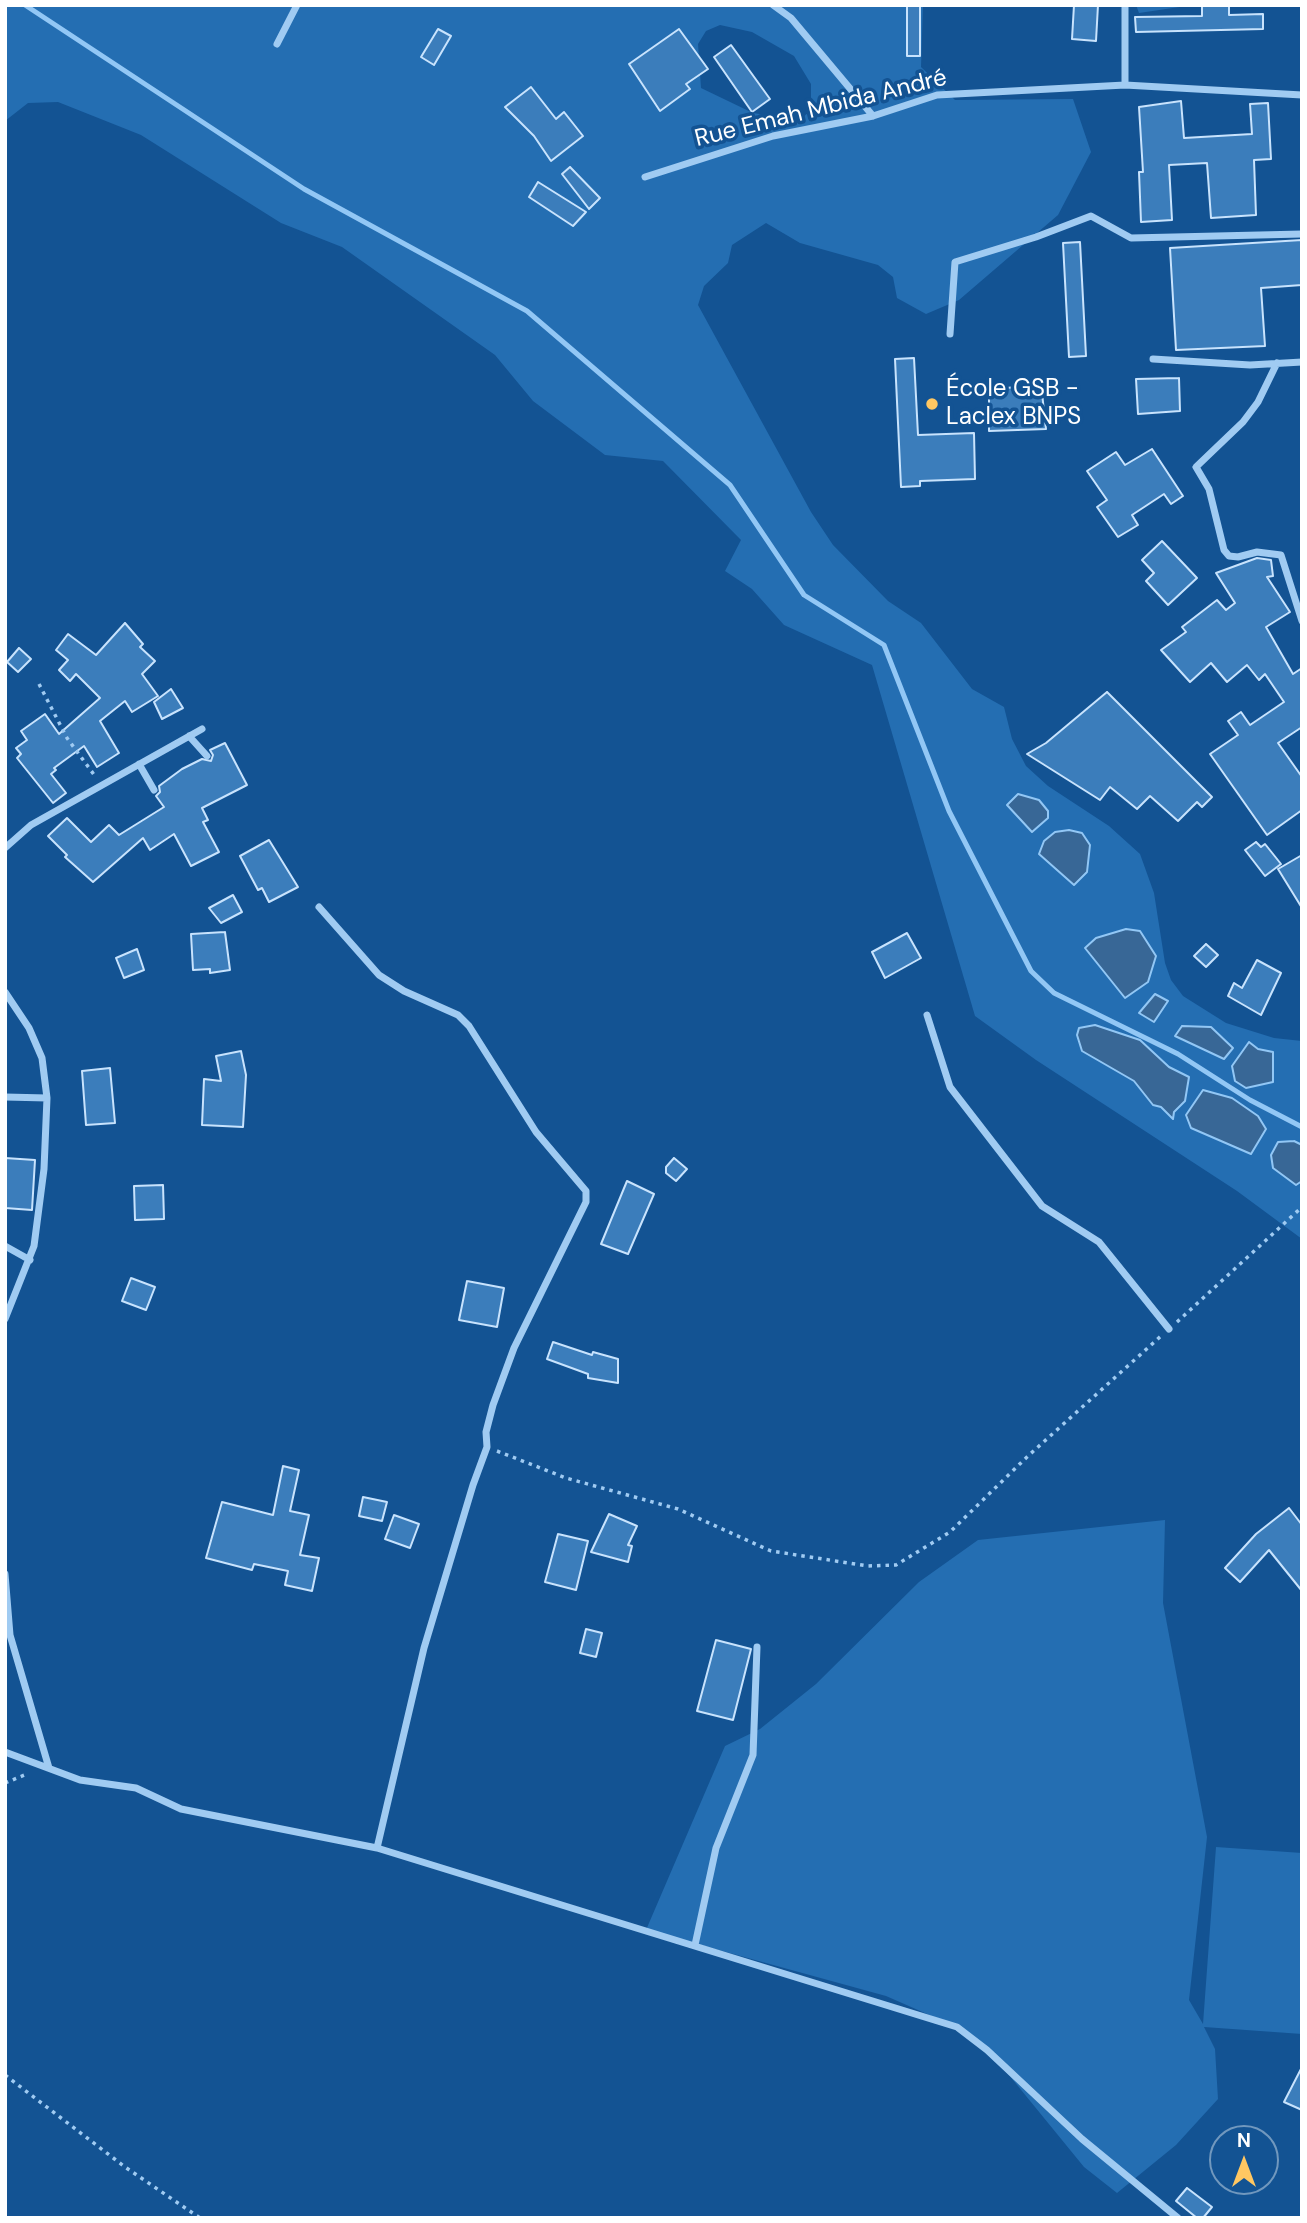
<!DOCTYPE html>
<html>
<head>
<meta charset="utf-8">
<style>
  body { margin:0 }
  #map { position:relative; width:1307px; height:2223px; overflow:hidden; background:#135393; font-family:"DM Sans",sans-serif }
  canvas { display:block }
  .frame { position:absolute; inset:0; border:7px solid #fff; pointer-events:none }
  .north { position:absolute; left:1209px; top:2125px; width:70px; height:70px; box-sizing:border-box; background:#135393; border:2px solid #7198be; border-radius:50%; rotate:0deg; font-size:19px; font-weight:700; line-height:28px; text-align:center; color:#fff }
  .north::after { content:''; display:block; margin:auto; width:24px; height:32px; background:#ffc762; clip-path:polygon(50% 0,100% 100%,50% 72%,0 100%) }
</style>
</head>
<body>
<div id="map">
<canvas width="1307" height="2223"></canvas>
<div class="frame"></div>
<div class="north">N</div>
</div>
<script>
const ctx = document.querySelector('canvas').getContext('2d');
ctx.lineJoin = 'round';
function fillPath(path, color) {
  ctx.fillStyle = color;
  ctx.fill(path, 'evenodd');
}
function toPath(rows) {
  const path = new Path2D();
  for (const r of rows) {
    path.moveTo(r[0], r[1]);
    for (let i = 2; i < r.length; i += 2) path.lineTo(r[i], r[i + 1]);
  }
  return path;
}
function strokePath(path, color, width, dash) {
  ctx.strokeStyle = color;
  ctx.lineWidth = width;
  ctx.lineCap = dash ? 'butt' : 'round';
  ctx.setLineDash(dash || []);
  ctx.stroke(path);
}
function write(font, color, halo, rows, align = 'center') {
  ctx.font = font + ' "DM Sans",sans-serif';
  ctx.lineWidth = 7;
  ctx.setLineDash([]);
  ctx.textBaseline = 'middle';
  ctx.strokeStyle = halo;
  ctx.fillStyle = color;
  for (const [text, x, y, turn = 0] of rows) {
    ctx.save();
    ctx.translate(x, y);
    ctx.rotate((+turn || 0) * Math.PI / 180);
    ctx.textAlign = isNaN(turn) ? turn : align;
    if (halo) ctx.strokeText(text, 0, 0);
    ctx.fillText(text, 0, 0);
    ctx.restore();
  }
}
const green = toPath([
  [5,5,923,5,921,67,955,100,1073,99,1091,152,1058,215,959,300,926,314,897,298,893,277,878,265,800,243,766,223,732,245,728,263,704,286,698,305,811,512,833,545,888,601,921,623,972,689,1004,707,1012,739,1026,766,1048,786,1109,826,1140,854,1154,893,1165,963,1171,980,1183,996,1226,1023,1274,1038,1302,1041,1302,1239,1237,1191,1036,1060,975,1016,872,665,784,625,752,589,725,571,741,540,663,461,605,455,533,401,495,355,342,247,281,223,141,135,58,102,28,103,5,121],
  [720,25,752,32,794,56,811,84,811,110,800,120,753,113,701,88,698,44,706,31],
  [1136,5,1193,5,1139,13],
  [1165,1520,1163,1603,1207,1837,1189,2000,1203,2024,1216,1847,1302,1853,1302,2034,1204,2027,1215,2049,1218,2099,1176,2145,1117,2193,1084,2167,1004,2069,959,2028,886,1996,646,1930,725,1746,760,1729,816,1684,919,1582,978,1540]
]);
const water = toPath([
  [1018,794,1039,800,1048,811,1048,818,1032,832,1007,805,1018,794],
  [1069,830,1082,833,1090,845,1087,872,1074,885,1039,854,1044,841,1055,832,1069,830],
  [1126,929,1140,931,1156,956,1148,982,1125,998,1085,948,1096,938,1126,929],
  [1155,994,1168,1001,1154,1022,1139,1013,1155,994],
  [1095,1025,1140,1040,1169,1067,1189,1077,1185,1101,1174,1112,1173,1119,1161,1107,1153,1105,1134,1081,1082,1051,1077,1035,1079,1028,1095,1025],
  [1182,1026,1211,1027,1233,1048,1224,1059,1175,1036,1182,1026],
  [1249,1042,1258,1049,1273,1052,1273,1082,1246,1088,1235,1081,1232,1066,1249,1042],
  [1203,1090,1232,1098,1258,1116,1266,1129,1251,1154,1191,1128,1186,1115,1203,1090],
  [1294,1141,1302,1145,1302,1181,1296,1185,1273,1168,1271,1155,1278,1142,1294,1141]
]);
const stream = toPath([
  [25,5,304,189,527,311,730,485,804,595,884,645,949,811,1031,971,1054,993,1178,1054,1250,1100,1302,1127]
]);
const building = toPath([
  [907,5,920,5,920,56,907,56,907,5],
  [1074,5,1098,5,1096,41,1072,39,1074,5],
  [1202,5,1229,5,1229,15,1263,14,1263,29,1136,32,1135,17,1202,16,1202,5],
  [438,29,451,36,434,65,421,57,438,29],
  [679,29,708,69,686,84,690,89,660,111,629,64,679,29],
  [731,45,770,99,752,112,714,57,731,45],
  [531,87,556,119,564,112,583,136,551,161,534,136,505,107,531,87],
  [1181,101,1184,138,1252,134,1250,104,1268,103,1271,159,1254,160,1256,215,1211,218,1207,163,1169,165,1172,220,1141,222,1139,172,1143,172,1139,107,1181,101],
  [570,167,600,198,589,209,562,174,570,167],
  [538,182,586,212,573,226,529,197,538,182],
  [1302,240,1302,285,1261,288,1265,346,1176,350,1170,248,1302,240],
  [1080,242,1086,356,1069,357,1063,243,1080,242],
  [914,358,918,435,974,433,975,479,920,481,920,486,901,487,895,359,914,358],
  [1179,378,1180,411,1138,414,1136,379,1179,378],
  [1041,384,1046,429,989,431,989,390,1041,384],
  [1152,449,1183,496,1171,504,1164,494,1132,515,1138,525,1118,537,1097,507,1107,500,1087,471,1116,452,1125,465,1152,449],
  [1162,541,1197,578,1168,605,1146,581,1154,573,1142,560,1162,541],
  [1257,558,1271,560,1273,576,1267,577,1290,612,1266,627,1293,674,1302,668,1302,727,1278,743,1302,777,1302,810,1267,835,1210,754,1238,735,1228,721,1241,712,1250,725,1284,702,1265,674,1259,680,1247,665,1227,682,1211,663,1190,682,1161,650,1186,632,1182,627,1217,600,1226,610,1235,603,1216,573,1257,558],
  [125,623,143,644,140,647,155,661,142,674,158,696,132,712,125,701,100,721,119,753,97,767,84,746,54,768,56,770,51,774,66,793,53,803,17,758,21,754,16,748,27,740,21,731,45,714,59,734,100,698,76,674,70,681,59,670,68,660,56,650,68,634,96,655,125,623],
  [19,648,31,659,18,672,7,662,19,648],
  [171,689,183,708,162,719,154,702,171,689],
  [1107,692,1212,797,1202,807,1197,802,1178,821,1150,796,1137,809,1110,787,1100,800,1027,754,1046,743,1107,692],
  [225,743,247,785,202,808,208,820,203,822,219,852,191,866,174,834,150,850,143,838,93,882,65,857,67,855,48,836,67,818,91,842,109,825,119,835,164,807,156,796,160,792,159,786,182,769,202,759,211,761,213,755,210,750,225,743],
  [269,840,298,887,269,902,262,888,258,890,240,856,269,840],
  [1256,842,1261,847,1265,844,1281,864,1265,876,1245,850,1256,842],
  [1302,855,1302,908,1278,869,1302,855],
  [233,895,242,912,221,923,209,908,233,895],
  [225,932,230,970,210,973,210,969,193,970,191,934,225,932],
  [907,933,921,958,885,978,872,952,907,933],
  [1206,944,1218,955,1206,967,1194,956,1206,944],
  [137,949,144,970,124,978,116,958,137,949],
  [1257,960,1281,973,1261,1015,1228,996,1234,983,1242,988,1257,960],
  [241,1051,246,1075,243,1127,202,1125,204,1079,221,1081,216,1056,241,1051],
  [110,1068,115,1123,86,1125,82,1071,110,1068],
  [5,1158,35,1160,32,1210,5,1208,5,1158],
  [674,1158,687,1169,676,1181,666,1173,666,1167,674,1158],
  [627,1181,654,1194,628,1254,601,1244,627,1181],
  [163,1185,164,1219,135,1220,134,1186,163,1185],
  [131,1278,155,1287,146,1310,122,1301,131,1278],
  [467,1281,504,1288,497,1327,459,1320,467,1281],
  [553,1342,592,1355,593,1352,618,1359,618,1383,588,1378,588,1374,547,1359,553,1342],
  [283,1466,299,1470,290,1511,309,1515,300,1555,319,1558,312,1591,285,1585,288,1571,254,1564,252,1570,206,1558,222,1502,273,1515,283,1466],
  [363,1497,387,1502,382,1521,359,1516,363,1497],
  [1289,1508,1302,1525,1302,1591,1269,1550,1240,1582,1225,1568,1256,1534,1289,1508],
  [609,1514,637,1526,628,1545,632,1546,628,1562,591,1552,609,1514],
  [394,1515,419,1524,410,1548,385,1539,394,1515],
  [558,1534,588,1541,576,1590,545,1582,558,1534],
  [586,1629,602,1633,596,1657,580,1653,586,1629],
  [716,1640,751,1649,733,1720,697,1711,716,1640],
  [1302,2067,1302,2110,1284,2102,1302,2067],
  [1187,2188,1212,2207,1203,2218,1197,2218,1176,2201,1187,2188]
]);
const path = toPath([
  [39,684,67,738,95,776],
  [1177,1322,1302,1207],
  [497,1451,566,1478,678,1509,771,1551,868,1566,896,1565,950,1532,1028,1456,1161,1336],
  [5,1783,27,1774],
  [5,2075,125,2167,200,2218]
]);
const street = toPath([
  [773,5,791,18,873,116],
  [277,44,297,5],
  [1125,85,1125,5],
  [645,177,773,136,873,116,937,95,1125,85,1302,95],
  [950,334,955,262,1036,237,1091,216,1131,238,1302,234],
  [1153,359,1250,365,1302,362],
  [1277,363,1258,402,1243,422,1196,467,1209,489,1224,550,1229,556,1238,557,1257,552,1281,555,1302,621],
  [189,736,207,756],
  [139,764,154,790],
  [5,848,31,825,202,729],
  [319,907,379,975,404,991,458,1015,469,1026,536,1132,586,1191,586,1202,514,1348,493,1405,486,1432,487,1447,473,1485,424,1648,377,1848],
  [5,992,29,1028,42,1058,47,1098,44,1169,34,1246,5,1319],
  [927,1015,950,1087,1042,1206,1099,1242,1169,1329],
  [5,1097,47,1098],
  [5,1246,30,1260],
  [5,1574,10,1635,49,1768],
  [5,1752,80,1780,136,1788,181,1809,377,1848,957,2027,987,2050,1082,2139,1178,2218],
  [695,1945,716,1848,753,1755,757,1647]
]);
const markers = [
  [932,404,7,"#ffc762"]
];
const streetNames = [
  ["Rue Emah Mbida André",821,109,-14]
];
const poiNames = [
  ["École GSB -",946,390],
  ["Laclex BNPS",946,418]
];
fillPath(green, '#246eb2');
fillPath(water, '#386796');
strokePath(water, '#92c7f5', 2);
strokePath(stream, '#92c7f5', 5);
fillPath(building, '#3b7dbb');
strokePath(building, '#c8e3fd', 2);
strokePath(path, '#a0cbf2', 3.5, [3.5, 5]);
strokePath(street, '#a0cbf2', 7);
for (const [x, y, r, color] of markers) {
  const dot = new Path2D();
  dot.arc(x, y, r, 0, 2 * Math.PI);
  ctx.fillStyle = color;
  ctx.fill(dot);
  strokePath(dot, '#135393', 2.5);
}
write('24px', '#fff', '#135393', streetNames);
write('24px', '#fff', '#135393', poiNames, 'left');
</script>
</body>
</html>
